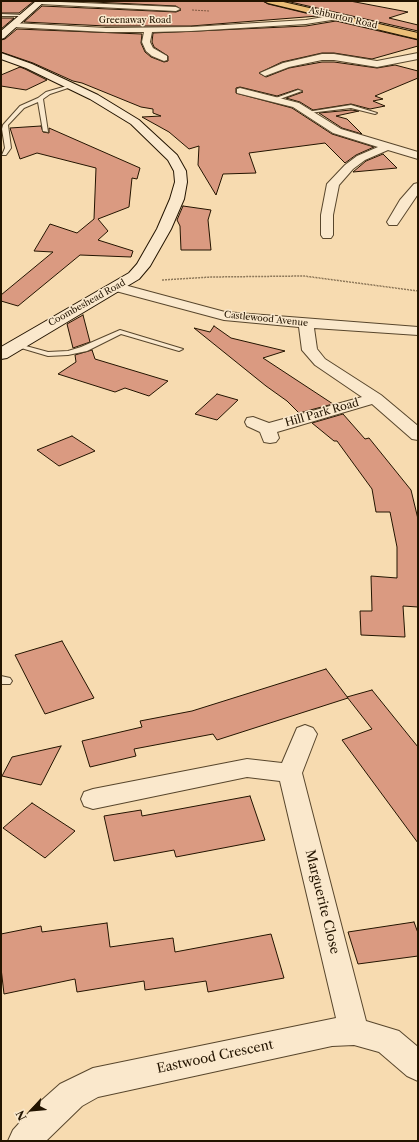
<!DOCTYPE html>
<html>
<head>
<meta charset="utf-8">
<style>
  body { margin:0 }
  #map { position:relative; width:419px; height:1142px; overflow:hidden; background:#f7dbb0; font-family:"Libre Caslon Text",serif }
  canvas { display:block }
  .frame { position:absolute; inset:0; border:2px solid #231400; pointer-events:none }
  .north { position:absolute; left:12px; top:1090px; width:40px; height:40px; -webkit-text-stroke:3px #fae8cc; paint-order:stroke; rotate:243deg; font-size:11px; font-weight:700; line-height:16px; text-align:center; color:#231400 }
  .north::after { content:''; display:block; margin:auto; width:14px; height:18px; background:#231400; clip-path:polygon(50% 0,100% 100%,50% 72%,0 100%) }
</style>
</head>
<body>
<div id="map">
<canvas width="419" height="1142"></canvas>
<div class="frame"></div>
<div class="north">N</div>
</div>
<script>
const ctx = document.querySelector('canvas').getContext('2d');
ctx.lineJoin = 'round';
function fillPath(path, color) {
  ctx.fillStyle = color;
  ctx.fill(path, 'evenodd');
}
function toPath(rows) {
  const path = new Path2D();
  for (const r of rows) {
    path.moveTo(r[0], r[1]);
    for (let i = 2; i < r.length; i += 2) path.lineTo(r[i], r[i + 1]);
  }
  return path;
}
function strokePath(path, color, width, dash) {
  ctx.strokeStyle = color;
  ctx.lineWidth = width;
  ctx.lineCap = dash ? 'butt' : 'round';
  ctx.setLineDash(dash || []);
  ctx.stroke(path);
}
function write(font, color, halo, rows, align = 'center') {
  ctx.font = font + ' "Libre Caslon Text",serif';
  ctx.lineWidth = 3;
  ctx.setLineDash([]);
  ctx.textBaseline = 'middle';
  ctx.strokeStyle = halo;
  ctx.fillStyle = color;
  for (const [text, x, y, turn = 0] of rows) {
    ctx.save();
    ctx.translate(x, y);
    ctx.rotate((+turn || 0) * Math.PI / 180);
    ctx.textAlign = isNaN(turn) ? turn : align;
    if (halo) ctx.strokeText(text, 0, 0);
    ctx.fillText(text, 0, 0);
    ctx.restore();
  }
}
const building = toPath([
  [1,1,34,1,19,13,1,13,1,1],
  [72,1,263,1,268,4,318,16,191,26,106,26,24,22,42,6,176,12,181,10,176,6,72,1],
  [286,1,350,1,408,12,389,18,418,25,418,31,286,1],
  [1,18,14,18,1,29,1,18],
  [336,21,418,40,418,46,372,59,334,53,322,53,282,62,259,73,266,77,289,68,322,62,334,62,377,68,395,65,418,71,418,78,375,96,383,99,373,101,385,106,370,109,351,104,313,110,300,102,286,98,303,92,298,89,277,96,240,87,236,88,236,93,292,108,332,134,374,147,356,155,345,163,325,143,249,153,256,173,223,174,216,195,198,165,199,146,189,149,169,132,142,117,161,116,153,113,153,109,141,107,82,83,73,81,33,63,1,52,1,40,5,39,17,29,142,34,141,43,145,52,151,57,164,62,168,61,168,56,154,47,152,42,153,33,306,26,336,21],
  [20,67,25,69,47,80,26,90,1,86,1,75,20,67],
  [351,110,359,111,336,116,347,119,362,134,342,128,319,113,351,110],
  [41,126,43,132,49,133,49,128,140,168,137,179,132,178,129,207,98,219,108,231,98,240,133,251,131,257,80,255,18,306,1,301,1,295,53,252,34,251,50,224,77,233,94,219,96,168,37,153,20,159,10,128,41,126],
  [383,154,397,168,353,172,366,161,383,154],
  [183,206,211,210,208,220,211,250,181,250,180,226,177,220,183,206],
  [83,315,90,342,73,348,67,324,83,315],
  [214,326,231,338,285,351,263,358,333,404,299,413,287,401,266,386,194,328,210,332,214,326],
  [92,350,95,359,168,381,149,396,125,388,115,392,58,374,76,362,75,355,92,350],
  [217,394,238,400,217,420,195,414,217,394],
  [343,414,365,439,369,438,411,490,418,519,418,607,403,606,405,637,361,635,360,611,372,611,371,576,397,578,397,547,390,512,376,512,372,489,337,441,334,441,312,423,343,414],
  [72,436,95,451,59,466,37,450,72,436],
  [62,641,94,698,45,714,15,655,62,641],
  [326,669,348,698,217,740,213,734,134,749,136,756,90,767,82,741,142,727,140,721,192,711,326,669],
  [372,690,418,747,418,843,342,740,372,729,347,697,372,690],
  [61,746,41,785,2,776,12,757,61,746],
  [250,796,265,840,176,857,174,850,114,861,104,816,141,810,142,816,250,796],
  [32,803,75,831,45,858,3,828,32,803],
  [414,922,418,933,418,956,358,964,348,932,414,922],
  [107,923,110,947,173,938,175,952,271,934,284,978,208,992,206,981,145,990,144,981,77,992,75,979,4,994,1,968,1,934,41,926,42,932,107,923]
]);
const pathFar1 = toPath([
  [192,10,209,11]
]);
const path = toPath([
  [162,280,211,277,304,276,418,291]
]);
const lane = toPath([
  [1,14,24,15,26,16,1,16,1,14],
  [70,85,74,86,50,94,43,99,48,132,43,131,38,102,24,108,8,125,11,148,6,155,2,155,5,148,2,129,3,125,20,106,38,98,46,92,70,85],
  [298,90,302,91,277,100,273,99,298,90],
  [351,105,377,113,375,114,351,108,309,113,307,112,351,105],
  [120,330,183,349,179,351,121,334,87,351,68,355,48,356,11,345,15,343,48,352,68,351,81,347,120,330],
  [1,676,10,678,12,681,10,684,1,684,1,676]
]);
const street = toPath([
  [37,1,176,7,180,9,176,11,40,4,37,4,37,1],
  [335,15,338,15,338,19,306,24,191,31,152,32,150,42,153,48,167,56,167,60,164,61,152,56,146,51,142,42,144,32,106,32,13,27,9,25,13,23,106,28,191,27,306,20,335,15],
  [418,53,418,59,377,67,334,60,322,60,289,67,265,76,260,73,283,63,322,54,334,54,377,61,418,53],
  [240,88,299,103,341,129,418,152,418,159,388,150,365,160,353,169,339,185,333,215,333,235,331,238,323,238,321,235,321,215,327,184,345,165,357,156,378,147,333,133,293,107,237,93,237,89,240,88],
  [418,183,418,194,397,225,389,225,387,222,400,200,414,184,418,183],
  [117,283,225,312,418,327,418,335,314,328,317,349,325,359,381,395,418,426,418,440,412,439,372,404,277,432,279,438,276,442,270,443,264,442,260,432,247,426,245,422,247,418,253,417,269,423,362,397,315,365,302,350,299,327,224,320,112,290,110,287,112,284,117,283],
  [305,725,313,728,317,734,302,773,366,1021,399,1031,418,1047,418,1081,407,1076,379,1052,354,1045,332,1046,98,1097,82,1106,46,1141,8,1141,13,1130,33,1108,60,1084,93,1068,336,1018,280,781,247,777,93,809,84,806,81,799,84,792,93,789,247,759,282,763,297,728,305,725]
]);
const secondary = toPath([
  [36,1,45,1,4,38,1,39,1,31,36,1],
  [1,53,32,64,98,95,139,120,177,155,186,171,187,182,184,199,171,229,150,266,139,279,7,358,1,359,1,347,129,273,137,264,157,229,170,199,175,182,174,171,168,160,131,124,90,99,26,68,1,59,1,53]
]);
const primary = toPath([
  [264,1,279,1,418,33,418,39,268,3,264,1]
]);
const farStreetnames = [
  ["Ashburton Road",343,18,13],
  ["Greenaway Road",135,20],
  ["Coombeshead Road",87,303,-29],
  ["Castlewood Avenue",266,319,6]
];
const streetNames = [
  ["Hill Park Road",322,413,-16]
];
const nearStreetnames = [
  ["Marguerite Close",322,902,76],
  ["Eastwood Crescent",215,1057,-12]
];
fillPath(building, '#da9a81');
strokePath(building, '#231400', 1);
strokePath(lane, '#58462c', 2);
strokePath(street, '#58462c', 2);
strokePath(secondary, '#231400', 2);
strokePath(primary, '#231400', 2);
strokePath(pathFar1, '#231400', 1, [0.5, 1]);
strokePath(path, '#231400', 1.5, [0.5, 1]);
fillPath(lane, '#fae8cc');
fillPath(street, '#fae8cc');
fillPath(secondary, '#fae8cc');
fillPath(primary, '#ecbe78');
write('9px', '#231400', '#fae8cc', farStreetnames);
write('11px', '#231400', '#fae8cc', streetNames);
write('13px', '#231400', '#fae8cc', nearStreetnames);
</script>
</body>
</html>
